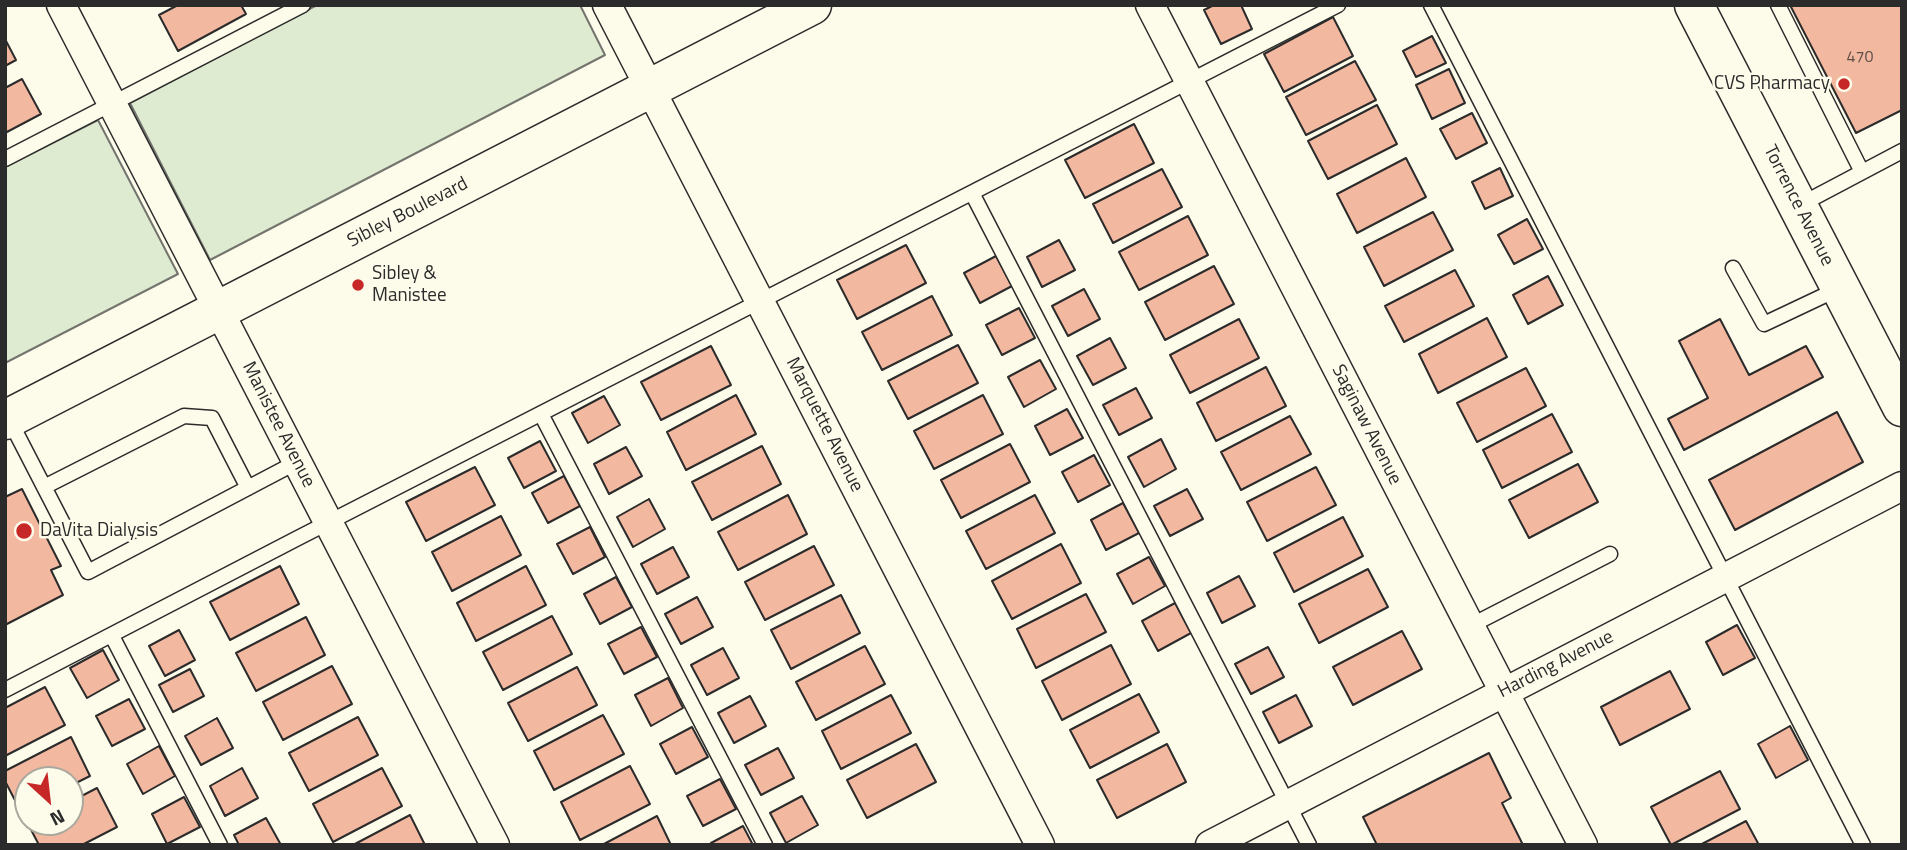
<!DOCTYPE html>
<html>
<head>
<meta charset="utf-8">
<style>
  body { margin:0 }
  #map { position:relative; width:1907px; height:850px; overflow:hidden; background:#fdfbea; font-family:"Titillium Web",sans-serif }
  canvas { display:block }
  .frame { position:absolute; inset:0; border:7px solid #2b2b2b; pointer-events:none }
  .north { position:absolute; left:14px; top:766px; width:70px; height:70px; box-sizing:border-box; background:#fdfbea; border:2px solid #a9a89e; border-radius:50%; rotate:153deg; font-size:19px; font-weight:700; line-height:28px; text-align:center; color:#2b2b2b }
  .north::after { content:''; display:block; margin:auto; width:24px; height:32px; background:#c62828; clip-path:polygon(50% 0,100% 100%,50% 72%,0 100%) }
</style>
</head>
<body>
<div id="map">
<canvas width="1907" height="850"></canvas>
<div class="frame"></div>
<div class="north">N</div>
</div>
<script>
const ctx = document.querySelector('canvas').getContext('2d');
ctx.lineJoin = 'round';
function fillPath(path, color) {
  ctx.fillStyle = color;
  ctx.fill(path, 'evenodd');
}
function toPath(rows) {
  const path = new Path2D();
  for (const r of rows) {
    path.moveTo(r[0], r[1]);
    for (let i = 2; i < r.length; i += 2) path.lineTo(r[i], r[i + 1]);
  }
  return path;
}
function strokePath(path, color, width, dash) {
  ctx.strokeStyle = color;
  ctx.lineWidth = width;
  ctx.lineCap = dash ? 'butt' : 'round';
  ctx.setLineDash(dash || []);
  ctx.stroke(path);
}
function write(font, color, halo, rows, align = 'center') {
  ctx.font = font + ' "Titillium Web",sans-serif';
  ctx.lineWidth = 5;
  ctx.setLineDash([]);
  ctx.textBaseline = 'middle';
  ctx.strokeStyle = halo;
  ctx.fillStyle = color;
  for (const [text, x, y, turn = 0] of rows) {
    ctx.save();
    ctx.translate(x, y);
    ctx.rotate((+turn || 0) * Math.PI / 180);
    ctx.textAlign = isNaN(turn) ? turn : align;
    if (halo) ctx.strokeText(text, 0, 0);
    ctx.fillText(text, 0, 0);
    ctx.restore();
  }
}
const green = toPath([
  [317,5,580,5,605,55,210,260,130,103,317,5],
  [98,120,178,274,5,363,5,167,98,120]
]);
const building = toPath([
  [178,5,241,5,246,14,178,51,159,15,178,5],
  [1214,5,1241,5,1252,29,1221,44,1204,10,1214,5],
  [1790,5,1902,5,1902,110,1856,133,1790,5],
  [1333,17,1353,56,1284,92,1264,54,1333,17],
  [1432,36,1446,63,1416,77,1403,51,1432,36],
  [5,39,16,60,5,66,5,39],
  [1355,61,1376,100,1306,135,1286,97,1355,61],
  [1449,69,1465,103,1432,119,1416,85,1449,69],
  [22,79,41,114,5,133,5,88,22,79],
  [1377,105,1397,144,1328,179,1308,141,1377,105],
  [1472,113,1487,143,1456,159,1440,129,1472,113],
  [1134,124,1154,163,1085,198,1065,160,1134,124],
  [1406,158,1426,197,1357,233,1337,194,1406,158],
  [1500,168,1513,196,1485,209,1472,182,1500,168],
  [1162,169,1182,207,1113,243,1093,204,1162,169],
  [1433,212,1453,250,1384,286,1364,247,1433,212],
  [1188,216,1208,255,1139,290,1119,252,1188,216],
  [1527,219,1543,249,1514,264,1498,235,1527,219],
  [1059,240,1075,270,1042,287,1027,257,1059,240],
  [906,245,926,283,857,319,837,280,906,245],
  [996,256,1012,286,980,303,964,273,996,256],
  [1214,266,1234,304,1165,340,1145,302,1214,266],
  [1455,270,1474,306,1404,342,1385,306,1455,270],
  [1548,276,1563,305,1528,324,1513,295,1548,276],
  [1084,289,1100,319,1068,336,1052,306,1084,289],
  [932,296,952,335,882,370,862,332,932,296],
  [1019,308,1035,338,1002,355,986,325,1019,308],
  [1487,318,1507,357,1438,393,1419,354,1487,318],
  [1239,319,1259,358,1190,393,1170,355,1239,319],
  [1720,319,1749,375,1806,346,1823,377,1684,450,1668,419,1708,398,1679,341,1720,319],
  [1110,338,1126,368,1093,385,1077,356,1110,338],
  [958,345,978,383,908,419,888,381,958,345],
  [711,346,731,385,661,420,641,382,711,346],
  [1040,360,1056,389,1024,407,1008,377,1040,360],
  [1266,367,1286,406,1216,441,1197,403,1266,367],
  [1526,368,1546,406,1477,442,1457,403,1526,368],
  [1136,388,1152,418,1119,435,1103,405,1136,388],
  [736,395,756,434,686,470,667,432,736,395],
  [983,395,1003,434,934,469,914,431,983,395],
  [604,396,620,425,588,443,572,413,604,396],
  [1067,409,1083,438,1050,455,1035,426,1067,409],
  [1837,412,1863,462,1735,530,1709,480,1837,412],
  [1552,414,1572,452,1502,488,1483,450,1552,414],
  [1290,416,1311,454,1241,490,1221,452,1290,416],
  [1161,439,1176,469,1144,487,1128,457,1161,439],
  [540,441,556,471,524,488,508,458,540,441],
  [1010,444,1030,482,961,518,941,480,1010,444],
  [762,446,781,484,712,520,692,482,762,446],
  [626,447,642,476,609,494,594,464,626,447],
  [1094,455,1110,485,1078,502,1062,472,1094,455],
  [1578,464,1598,502,1529,538,1509,500,1578,464],
  [475,467,495,505,426,541,406,502,475,467],
  [1316,467,1336,505,1267,541,1247,502,1316,467],
  [564,476,580,506,548,523,532,493,564,476],
  [22,489,61,566,51,570,63,595,5,625,5,497,22,489],
  [1187,489,1203,519,1170,536,1154,506,1187,489],
  [788,495,807,534,738,570,718,532,788,495],
  [1035,495,1055,533,986,569,966,531,1035,495],
  [649,499,665,529,633,547,617,517,649,499],
  [1123,503,1139,533,1106,550,1091,520,1123,503],
  [501,516,521,555,452,591,432,552,501,516],
  [1343,517,1363,556,1294,592,1274,553,1343,517],
  [590,527,605,557,573,574,557,544,590,527],
  [1061,544,1081,583,1012,619,992,581,1061,544],
  [814,546,834,585,765,620,745,582,814,546],
  [673,547,689,577,657,594,641,564,673,547],
  [1149,557,1165,586,1133,604,1117,574,1149,557],
  [280,566,299,604,230,640,210,602,280,566],
  [526,566,546,605,476,641,457,603,526,566],
  [1368,569,1388,607,1319,643,1299,604,1368,569],
  [1239,576,1255,606,1222,623,1207,593,1239,576],
  [616,577,632,607,600,624,584,594,616,577],
  [1086,594,1106,632,1036,668,1017,629,1086,594],
  [841,595,860,633,791,669,771,630,841,595],
  [697,597,713,627,681,644,665,614,697,597],
  [1175,603,1191,633,1158,651,1142,621,1175,603],
  [552,616,572,654,503,690,483,652,552,616],
  [306,617,325,655,256,691,236,653,306,617],
  [1737,625,1755,658,1723,675,1706,642,1737,625],
  [641,627,657,657,624,674,608,644,641,627],
  [179,630,195,660,165,676,149,646,179,630],
  [1402,631,1422,669,1353,705,1333,667,1402,631],
  [1111,645,1131,684,1062,720,1042,681,1111,645],
  [865,646,885,684,816,720,796,682,865,646],
  [1268,647,1284,677,1251,694,1235,664,1268,647],
  [723,648,739,678,707,695,691,665,723,648],
  [103,650,119,680,87,698,70,668,103,650],
  [332,666,352,704,283,740,263,702,332,666],
  [577,667,597,705,528,741,508,703,577,667],
  [190,669,204,696,173,712,159,685,190,669],
  [1670,671,1690,709,1620,745,1601,707,1670,671],
  [668,678,683,708,651,726,635,695,668,678],
  [45,687,65,725,5,756,5,708,45,687],
  [1139,694,1159,732,1090,768,1070,730,1139,694],
  [891,695,911,733,841,769,822,731,891,695],
  [1296,695,1312,726,1279,743,1263,712,1296,695],
  [750,696,766,726,734,743,718,713,750,696],
  [129,699,145,729,112,746,96,716,129,699],
  [603,715,624,754,554,790,534,751,603,715],
  [358,717,378,755,309,791,289,753,358,717],
  [217,718,233,748,201,765,185,736,217,718],
  [1790,726,1808,760,1776,778,1758,744,1790,726],
  [692,727,708,757,676,774,660,744,692,727],
  [71,737,90,776,70,786,70,780,28,780,28,808,21,812,5,781,5,771,71,737],
  [916,744,936,782,867,818,847,780,916,744],
  [1167,744,1186,782,1117,818,1097,780,1167,744],
  [159,746,175,776,143,794,127,764,159,746],
  [778,748,794,778,761,795,745,765,778,748],
  [1489,753,1511,798,1502,803,1523,845,1377,845,1363,817,1489,753],
  [630,766,650,804,580,840,561,802,630,766],
  [242,768,258,798,225,816,210,786,242,768],
  [382,768,402,806,333,842,313,804,382,768],
  [1720,771,1740,809,1671,845,1651,807,1720,771],
  [720,779,736,809,703,826,687,796,720,779],
  [97,788,117,827,82,845,39,845,28,824,32,822,70,822,70,802,97,788],
  [802,796,818,825,786,843,770,813,802,796],
  [184,797,200,827,167,844,152,814,184,797],
  [410,815,425,845,353,845,410,815],
  [657,816,671,845,602,845,657,816],
  [266,818,281,845,239,845,234,835,266,818],
  [1746,821,1759,845,1700,845,1746,821],
  [743,826,753,845,711,845,711,843,743,826]
]);
const service = toPath([
  [1431,5,1863,845],
  [1778,5,1862,172],
  [5,159,303,5],
  [972,193,1309,845],
  [1798,206,1902,151],
  [1733,268,1764,324,1838,289],
  [541,414,765,845],
  [9,419,88,572,297,462],
  [44,487,184,416,212,418,248,488],
  [1470,626,1610,554],
  [112,636,220,845],
  [5,690,296,539,1338,5]
]);
const minor = toPath([
  [61,5,495,845],
  [607,5,1040,845],
  [1150,5,1583,845],
  [1210,845,1902,486]
]);
const secondary = toPath([
  [1694,5,1902,407],
  [5,420,812,5]
]);
const markers = [
  [1844,84,7,"#c62828"],
  [358,285,7,"#c62828"],
  [24,531,9,"#c62828"]
];
const numberNames = [
  ["470",1860,58]
];
const poiNames = [
  ["CVS Pharmacy",1830,84,"right"],
  ["Sibley &",372,274],
  ["Manistee",372,296],
  ["DaVita Dialysis",40,531]
];
const streetNames = [
  ["Torrence Avenue",1798,206,63],
  ["Sibley Boulevard",408,213,-27],
  ["Manistee Avenue",278,425,63],
  ["Marquette Avenue",824,425,63],
  ["Saginaw Avenue",1366,425,63],
  ["Harding Avenue",1556,665,-27]
];
fillPath(green, '#deebd1');
strokePath(green, '#74746e', 2);
fillPath(building, '#f2b8a0');
strokePath(building, '#2b2b2b', 2);
strokePath(service, '#2b2b2b', 17);
strokePath(minor, '#2b2b2b', 31);
strokePath(secondary, '#2b2b2b', 41);
strokePath(service, '#fdfbea', 14);
strokePath(minor, '#fdfbea', 28);
strokePath(secondary, '#fdfbea', 38);
for (const [x, y, r, color] of markers) {
  const dot = new Path2D();
  dot.arc(x, y, r, 0, 2 * Math.PI);
  ctx.fillStyle = color;
  ctx.fill(dot);
  strokePath(dot, '#fdfbea', 2.5);
}
write('16px', '#5d4e48', null, numberNames);
write('19px', '#2b2b2b', '#fdfbea', poiNames, 'left');
write('19px', '#2b2b2b', '#fdfbea', streetNames);
</script>
</body>
</html>
